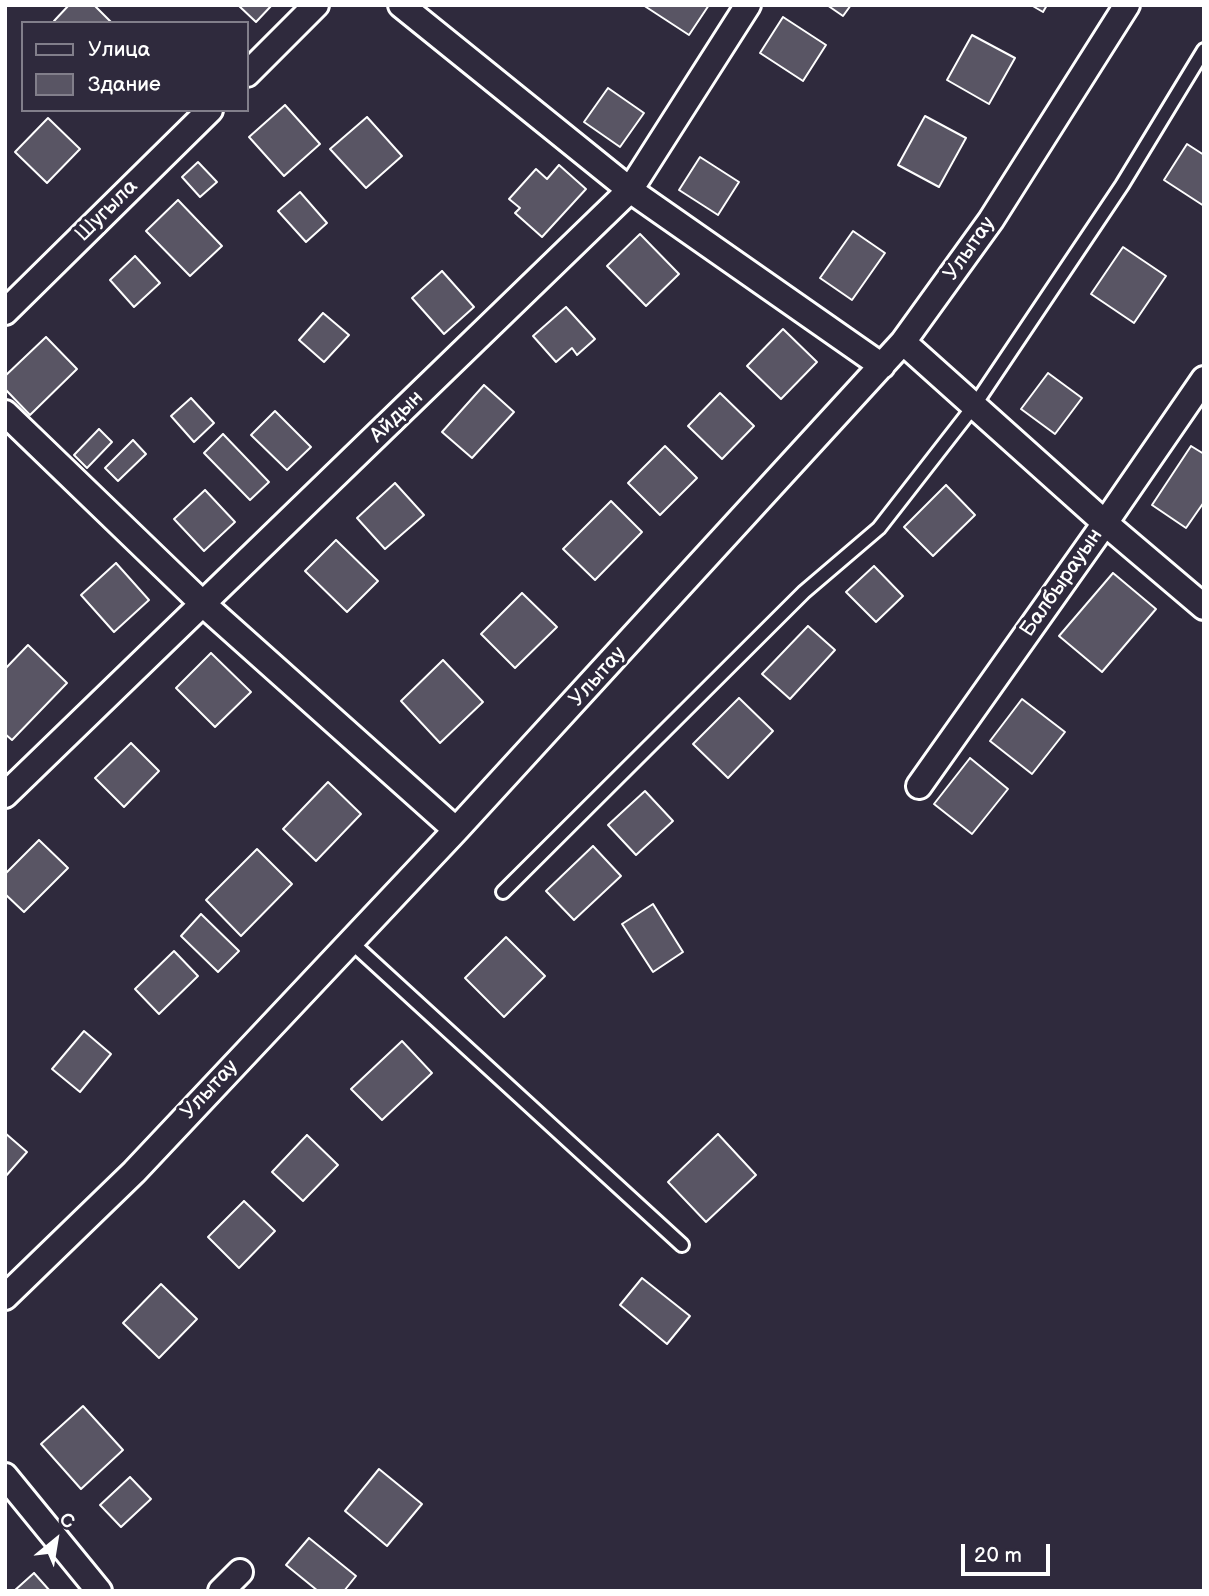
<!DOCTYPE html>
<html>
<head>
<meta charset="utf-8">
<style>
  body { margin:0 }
  #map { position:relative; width:1209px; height:1596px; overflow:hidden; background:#2f2a3d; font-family:"Balsamiq Sans",sans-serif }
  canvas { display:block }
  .frame { position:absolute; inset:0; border:7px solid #fff; pointer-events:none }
  .legend { position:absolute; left:21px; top:21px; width:228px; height:91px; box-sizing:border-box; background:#2f2a3d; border:2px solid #827f8b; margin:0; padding:9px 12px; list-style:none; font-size:21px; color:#fff }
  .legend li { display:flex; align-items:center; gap:14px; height:35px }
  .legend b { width:35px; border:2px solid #827f8b }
  .north { position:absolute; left:21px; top:1505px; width:70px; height:70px; -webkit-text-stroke:5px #2f2a3d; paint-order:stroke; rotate:30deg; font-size:19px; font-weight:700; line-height:28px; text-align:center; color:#fff }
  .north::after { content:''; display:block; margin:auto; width:24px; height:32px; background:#fff; clip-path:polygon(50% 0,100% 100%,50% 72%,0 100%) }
  .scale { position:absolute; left:961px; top:1544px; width:89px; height:32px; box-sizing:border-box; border:4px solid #fff; border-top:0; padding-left:9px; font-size:21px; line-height:24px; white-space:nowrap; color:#fff; -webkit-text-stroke:5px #2f2a3d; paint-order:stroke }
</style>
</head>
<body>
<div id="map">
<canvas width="1209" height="1596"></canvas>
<div class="frame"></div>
<ul class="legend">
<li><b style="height:9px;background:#2f2a3d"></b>Улица</li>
<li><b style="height:19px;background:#595564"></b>Здание</li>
</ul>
<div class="north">С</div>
<div class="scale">20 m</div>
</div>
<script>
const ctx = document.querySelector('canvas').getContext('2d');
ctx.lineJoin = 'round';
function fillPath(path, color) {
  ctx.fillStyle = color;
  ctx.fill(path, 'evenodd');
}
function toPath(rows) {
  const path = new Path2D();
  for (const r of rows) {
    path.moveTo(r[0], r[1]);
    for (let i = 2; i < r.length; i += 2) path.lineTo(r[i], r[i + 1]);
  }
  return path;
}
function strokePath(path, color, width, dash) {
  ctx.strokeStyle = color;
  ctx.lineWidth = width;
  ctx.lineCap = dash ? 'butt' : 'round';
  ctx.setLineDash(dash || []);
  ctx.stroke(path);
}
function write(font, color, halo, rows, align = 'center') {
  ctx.font = font + ' "Balsamiq Sans",sans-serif';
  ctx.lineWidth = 6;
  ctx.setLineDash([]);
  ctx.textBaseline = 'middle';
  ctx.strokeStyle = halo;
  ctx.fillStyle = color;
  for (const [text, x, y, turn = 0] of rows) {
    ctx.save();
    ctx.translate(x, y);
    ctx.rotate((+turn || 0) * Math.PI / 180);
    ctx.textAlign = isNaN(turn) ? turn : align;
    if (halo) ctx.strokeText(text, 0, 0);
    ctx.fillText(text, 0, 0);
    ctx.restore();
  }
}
const building = toPath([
  [69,5,94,5,112,23,56,23,54,21,69,5],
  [238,5,272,5,256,22,238,5],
  [643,5,709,5,689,35,643,5],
  [827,5,851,5,843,16,827,5],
  [1031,5,1047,5,1043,12,1031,5],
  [783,17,826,45,803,81,760,53,783,17],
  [972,35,1015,58,989,104,947,80,972,35],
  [608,88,644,113,620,147,584,122,608,88],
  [285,105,320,144,284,176,249,137,285,105],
  [925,116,966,138,939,187,898,165,925,116],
  [367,117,402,156,366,188,330,149,367,117],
  [48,118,80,149,47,183,15,152,48,118],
  [1187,144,1204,155,1204,206,1164,180,1187,144],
  [700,157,739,182,718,215,679,190,700,157],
  [198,162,217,182,200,197,182,177,198,162],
  [559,165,586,189,542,237,515,213,520,208,509,199,536,169,547,179,559,165],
  [300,192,327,223,306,242,278,211,300,192],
  [178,200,222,246,190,276,146,231,178,200],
  [853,231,885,253,852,300,820,278,853,231],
  [640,234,679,274,646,306,607,266,640,234],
  [1123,247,1166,276,1134,323,1091,294,1123,247],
  [135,256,160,283,134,307,110,280,135,256],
  [442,271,474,307,444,334,412,298,442,271],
  [566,307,595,339,577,355,572,348,556,362,533,336,566,307],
  [323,313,349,335,324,362,299,340,323,313],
  [783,329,817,362,781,399,747,366,783,329],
  [46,337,77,369,30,415,5,389,5,376,46,337],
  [1048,373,1082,398,1055,434,1021,409,1048,373],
  [484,385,514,412,472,458,442,432,484,385],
  [720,393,754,426,722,459,688,426,720,393],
  [191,398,214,423,194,442,171,416,191,398],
  [275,411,311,447,287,470,251,435,275,411],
  [99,429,112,442,87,468,74,455,99,429],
  [223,434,269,482,250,500,204,453,223,434],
  [133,440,146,454,118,481,105,468,133,440],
  [665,446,697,478,660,515,628,483,665,446],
  [1191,446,1204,454,1204,502,1186,528,1152,505,1191,446],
  [395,483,424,515,385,549,357,518,395,483],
  [946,485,975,515,933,556,904,527,946,485],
  [205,490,235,522,204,551,174,519,205,490],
  [611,501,642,532,595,580,563,549,611,501],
  [336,540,378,581,347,612,305,571,336,540],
  [116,563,149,600,114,632,81,595,116,563],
  [874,566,903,596,876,622,846,592,874,566],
  [1113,573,1156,609,1102,672,1059,636,1113,573],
  [522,593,557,627,515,668,481,634,522,593],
  [808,626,835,650,790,699,762,674,808,626],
  [28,645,67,683,12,740,5,734,5,669,28,645],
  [211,653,251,692,215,727,176,688,211,653],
  [443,660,483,702,440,743,401,701,443,660],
  [739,698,773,731,728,778,693,744,739,698],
  [1022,699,1065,732,1032,774,990,741,1022,699],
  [131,743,159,771,124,807,95,778,131,743],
  [970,758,1008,789,972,834,934,804,970,758],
  [328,782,361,814,316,861,283,829,328,782],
  [645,791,673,821,636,855,608,825,645,791],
  [39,840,68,868,24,912,5,894,5,874,39,840],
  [593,846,621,876,574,920,546,891,593,846],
  [257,849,292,884,241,936,206,900,257,849],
  [653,904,683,952,653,972,622,924,653,904],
  [201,914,239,951,218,972,181,936,201,914],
  [506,937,545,976,504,1017,465,978,506,937],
  [174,951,198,976,159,1014,135,989,174,951],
  [84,1031,111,1054,80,1092,52,1069,84,1031],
  [402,1041,432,1073,382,1120,351,1089,402,1041],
  [5,1133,27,1152,5,1177,5,1133],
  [718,1134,756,1175,706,1222,668,1182,718,1134],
  [307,1135,338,1165,303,1201,272,1172,307,1135],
  [244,1201,275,1231,239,1268,208,1237,244,1201],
  [642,1278,690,1316,667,1344,620,1305,642,1278],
  [161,1284,197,1319,159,1358,123,1323,161,1284],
  [83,1406,123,1450,81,1489,41,1444,83,1406],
  [379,1469,422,1504,387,1546,345,1511,379,1469],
  [130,1477,151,1499,121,1527,100,1505,130,1477],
  [309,1538,356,1576,344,1591,318,1591,286,1565,309,1538],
  [34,1573,50,1591,14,1591,34,1573]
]);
const service = toPath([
  [503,892,804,592,879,528,974,406,1122,185,1204,50],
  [351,942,682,1245]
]);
const minor = toPath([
  [401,5,630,190,882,366],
  [247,74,316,5],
  [5,312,210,110],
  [903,342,1105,523,1204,607],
  [5,413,203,604,456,830],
  [919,786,1105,523,1204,379],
  [5,795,630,190,748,5],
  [5,1297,134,1172,456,830,903,342,991,220,1127,5],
  [5,1476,99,1591],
  [221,1591,240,1572]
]);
const streetNames = [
  ["Шугыла",107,211,-45],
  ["Улытау",970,249,-55],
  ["Айдын",397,417,-44],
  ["Балбырауын",1062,583,-55],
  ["Улытау",598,677,-48],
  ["Улытау",210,1090,-47]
];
fillPath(building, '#595564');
strokePath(building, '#fff', 2);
strokePath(service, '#fff', 18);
strokePath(minor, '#fff', 30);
strokePath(service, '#2f2a3d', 12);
strokePath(minor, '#2f2a3d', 24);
write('21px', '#fff', '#2f2a3d', streetNames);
</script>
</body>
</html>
